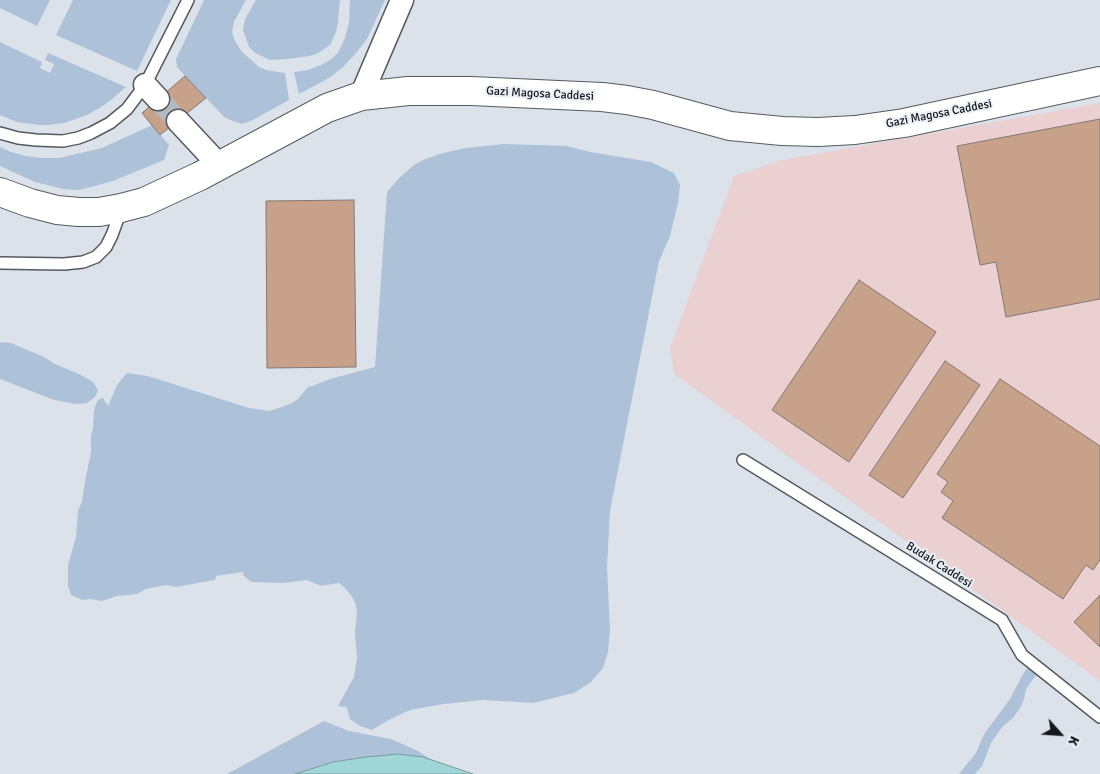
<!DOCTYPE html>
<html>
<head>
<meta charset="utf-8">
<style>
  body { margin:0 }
  #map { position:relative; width:1100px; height:774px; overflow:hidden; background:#dce2ea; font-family:Signika,sans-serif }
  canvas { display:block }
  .north { position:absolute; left:1035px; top:709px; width:50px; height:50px; -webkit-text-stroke:4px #e9f0f7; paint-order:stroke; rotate:116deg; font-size:14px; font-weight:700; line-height:20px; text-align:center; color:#15171a }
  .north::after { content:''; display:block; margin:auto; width:18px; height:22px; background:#15171a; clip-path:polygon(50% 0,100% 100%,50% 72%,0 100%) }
</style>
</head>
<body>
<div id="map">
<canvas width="1100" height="774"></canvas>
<div class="north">K</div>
</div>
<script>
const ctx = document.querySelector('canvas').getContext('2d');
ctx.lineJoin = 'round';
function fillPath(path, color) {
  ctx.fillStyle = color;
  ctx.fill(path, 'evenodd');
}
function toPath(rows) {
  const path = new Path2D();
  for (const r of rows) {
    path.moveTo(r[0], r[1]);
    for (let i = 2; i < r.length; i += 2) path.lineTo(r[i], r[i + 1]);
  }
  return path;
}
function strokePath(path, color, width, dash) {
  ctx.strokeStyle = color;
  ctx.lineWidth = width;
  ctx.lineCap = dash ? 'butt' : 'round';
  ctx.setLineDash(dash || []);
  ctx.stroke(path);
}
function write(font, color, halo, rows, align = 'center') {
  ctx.font = font + ' Signika,sans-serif';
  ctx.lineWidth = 4;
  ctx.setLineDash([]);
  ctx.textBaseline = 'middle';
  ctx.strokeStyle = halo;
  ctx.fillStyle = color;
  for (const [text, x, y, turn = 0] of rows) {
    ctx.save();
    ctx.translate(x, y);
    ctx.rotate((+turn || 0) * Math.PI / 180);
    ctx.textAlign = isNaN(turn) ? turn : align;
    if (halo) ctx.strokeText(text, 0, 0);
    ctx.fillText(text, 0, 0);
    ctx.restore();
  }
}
const industrial = toPath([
  [1100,103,1100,681,674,374,670,347,734,176,782,160]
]);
const green = toPath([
  [0,0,50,0,37,26,0,8],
  [73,0,171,0,137,71,56,35],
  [204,0,246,0,234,22,232,32,235,41,242,52,259,67,266,70,285,73,289,100,253,120,242,124,233,121,224,117,177,67,176,59],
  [256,0,340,0,338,22,336,32,330,45,318,53,310,56,287,59,270,60,255,53,249,47,243,30,245,19],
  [350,0,385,0,367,39,357,52,343,67,329,78,299,94,294,72,308,70,321,65,330,60,338,53,345,38,349,22],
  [0,42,42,62,40,68,50,73,54,64,45,60,48,53,126,87,111,100,101,107,87,115,64,123,48,125,39,125,17,122,7,118,0,115],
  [152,125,169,145,164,160,113,181,95,186,79,190,63,189,35,182,0,166,0,147,11,152,26,156,41,158,59,158,102,148],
  [504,144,567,146,590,152,651,162,674,173,680,185,678,203,670,236,659,261,610,511,607,567,610,630,608,652,603,668,591,682,574,693,533,703,483,700,444,704,410,710,387,721,372,730,360,726,350,719,347,707,338,706,354,677,357,657,355,633,357,611,355,602,351,595,344,587,339,583,321,586,307,580,283,583,251,582,243,575,243,572,216,576,215,580,176,587,166,585,146,589,137,594,117,596,102,601,90,599,82,600,71,595,68,586,68,565,76,537,78,511,82,501,85,481,91,453,91,436,93,428,94,411,96,404,98,400,103,398,108,406,117,385,127,373,148,376,249,408,270,411,290,404,298,399,307,388,330,379,375,367,387,192,400,177,414,165,423,160,440,154,465,148],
  [0,342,11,343,44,357,55,364,81,375,93,382,98,390,95,397,87,403,77,404,54,400,0,379],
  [1033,660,1039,671,1026,689,1024,699,1020,708,1013,718,1002,727,991,743,982,766,975,774,959,774,976,753,984,734,1010,699,1023,674],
  [324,721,349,731,391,739,418,751,448,771,314,774,227,774]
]);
const water = toPath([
  [398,754,423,757,473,774,295,774,333,762,366,757,398,754]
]);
const building = toPath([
  [185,76,206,98,160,135,142,113,185,76],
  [1100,119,1100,299,1006,317,996,262,980,265,957,146,1100,119],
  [354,200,356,367,267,368,266,201,354,200],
  [859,280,936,332,849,462,772,410,859,280],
  [945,361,980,385,903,498,869,475,945,361],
  [1000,379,1100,446,1100,560,1093,570,1086,565,1063,599,942,518,953,501,941,492,948,482,937,474,1000,379],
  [1100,595,1100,647,1074,622,1100,595]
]);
const streetTunnel = toPath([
  [158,99,178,121]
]);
const lane = toPath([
  [0,133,18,138,36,140,63,141,78,138,91,133,110,123,127,109,145,85,188,0],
  [0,263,64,264,83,262,96,257,106,247,112,235,121,210],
  [743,460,1002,620,1022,655,1100,717]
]);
const street = toPath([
  [145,85,158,99],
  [361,96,402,0],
  [178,121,220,166]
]);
const secondary = toPath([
  [0,192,30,203,57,210,79,212,99,212,121,208,144,202,200,176,327,108,361,96,380,94,408,91,471,91,602,97,627,100,653,105,730,126,782,131,818,132,855,130,904,123,1100,81]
]);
const streetNames = [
  ["Gazi Magosa Caddesi",540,94,3],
  ["Gazi Magosa Caddesi",939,114,-11],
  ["Budak Caddesi",939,565,32]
];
fillPath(industrial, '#ebd0d1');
fillPath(green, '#adc2d9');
fillPath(water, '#a0d6d7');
strokePath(water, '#769d9e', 1);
fillPath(building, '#c7a18a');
strokePath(building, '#817974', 1);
strokePath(streetTunnel, '#b4b9c0', 22, [22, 11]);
strokePath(lane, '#555a60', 14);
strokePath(street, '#555a60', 25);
strokePath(secondary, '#555a60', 30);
strokePath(lane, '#fff', 11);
strokePath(street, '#fff', 22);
strokePath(secondary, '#fff', 28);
write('12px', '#15171a', '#e9f0f7', streetNames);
</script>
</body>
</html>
